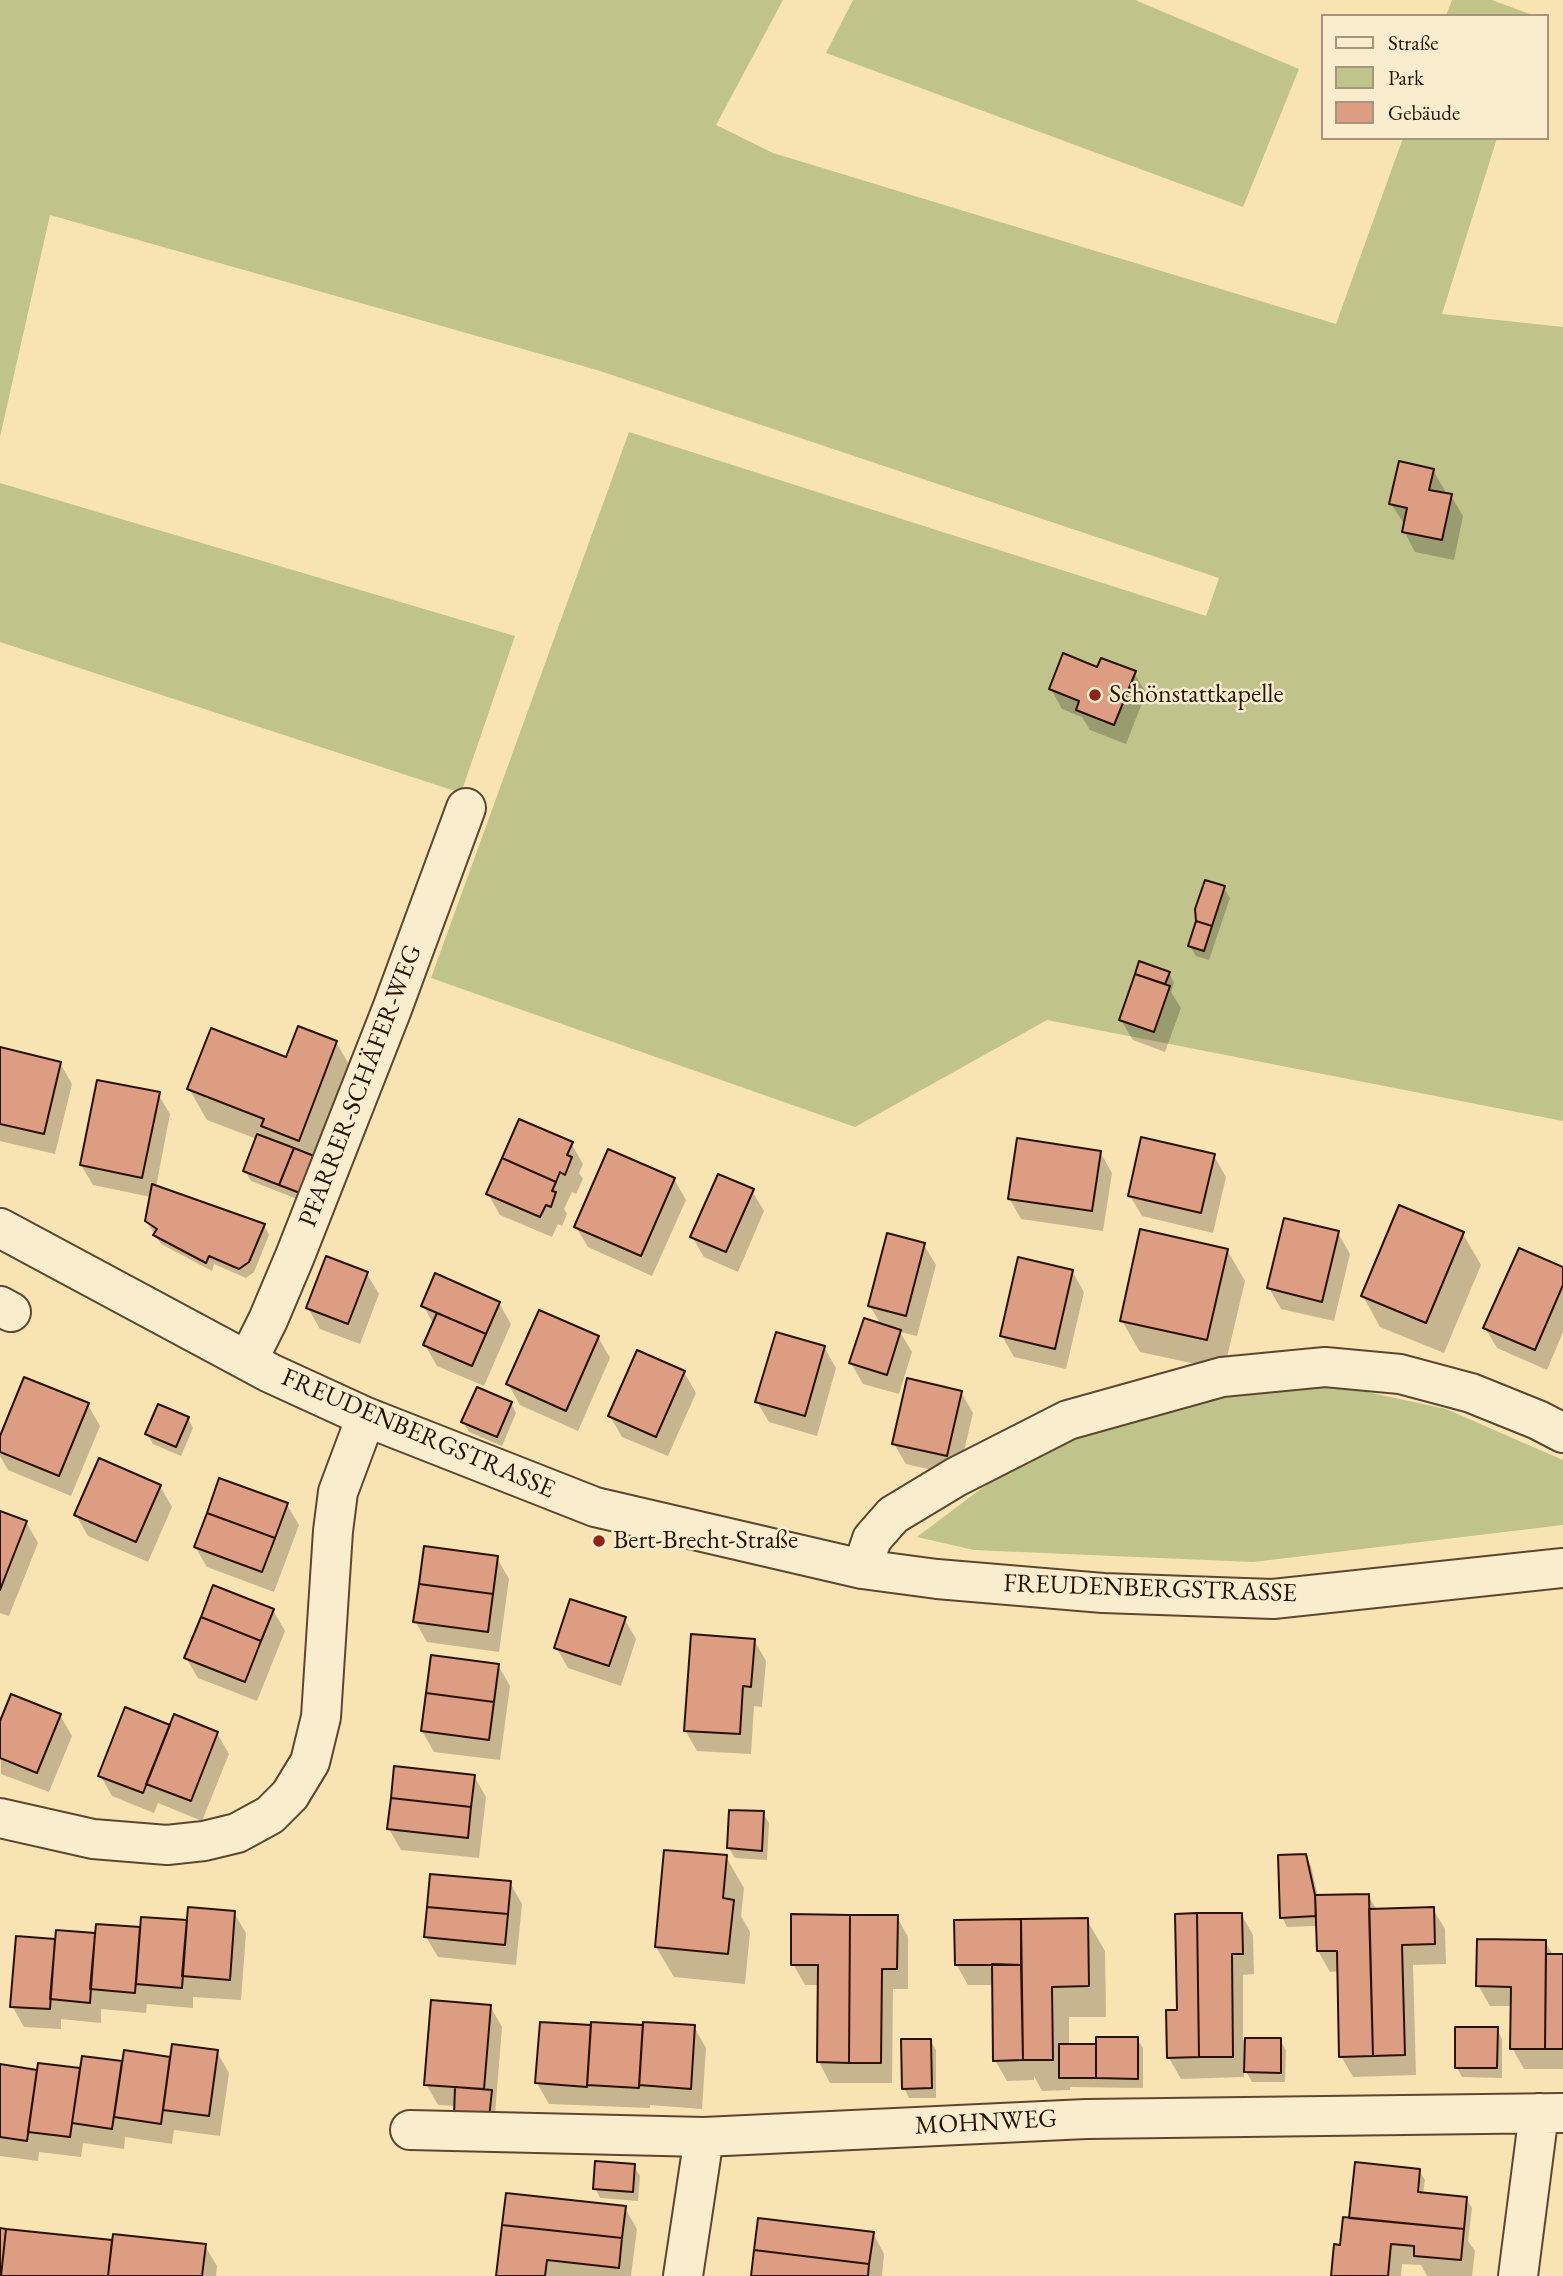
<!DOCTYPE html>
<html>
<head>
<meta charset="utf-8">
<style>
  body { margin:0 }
  #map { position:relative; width:1563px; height:2276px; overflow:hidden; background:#f8e3b3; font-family:"EB Garamond",serif }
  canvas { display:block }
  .legend { position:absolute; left:1321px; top:14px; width:228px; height:126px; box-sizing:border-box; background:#faedce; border:2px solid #a6957d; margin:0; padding:9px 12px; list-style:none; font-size:21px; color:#291103 }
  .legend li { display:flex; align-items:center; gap:14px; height:35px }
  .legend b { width:35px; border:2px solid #a6957d }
</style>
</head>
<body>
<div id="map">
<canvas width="1563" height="2276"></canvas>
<ul class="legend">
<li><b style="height:9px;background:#faedce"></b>Straße</li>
<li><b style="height:19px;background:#c0c38a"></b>Park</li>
<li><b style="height:19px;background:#dd9d82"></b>Gebäude</li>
</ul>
</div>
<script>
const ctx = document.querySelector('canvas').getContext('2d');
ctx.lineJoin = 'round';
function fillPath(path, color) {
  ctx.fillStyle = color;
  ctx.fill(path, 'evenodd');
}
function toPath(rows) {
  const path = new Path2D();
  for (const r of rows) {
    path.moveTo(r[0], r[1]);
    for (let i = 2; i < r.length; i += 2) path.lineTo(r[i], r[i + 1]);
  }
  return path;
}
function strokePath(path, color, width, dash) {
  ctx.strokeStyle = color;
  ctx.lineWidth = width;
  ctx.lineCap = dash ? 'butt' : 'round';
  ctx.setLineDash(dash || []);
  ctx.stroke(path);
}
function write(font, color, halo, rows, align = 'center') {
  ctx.font = font + ' "EB Garamond",serif';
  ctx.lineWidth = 5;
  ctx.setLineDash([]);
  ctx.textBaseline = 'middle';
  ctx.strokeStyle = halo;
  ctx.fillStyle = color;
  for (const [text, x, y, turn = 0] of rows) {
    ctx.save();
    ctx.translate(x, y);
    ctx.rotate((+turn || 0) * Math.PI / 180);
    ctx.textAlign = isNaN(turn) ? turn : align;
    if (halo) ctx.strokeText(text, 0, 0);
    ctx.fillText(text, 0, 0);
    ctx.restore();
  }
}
const green = toPath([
  [0,0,783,0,716,125,773,153,1336,324,1403,138,1497,138,1442,314,1563,327,1563,1121,1047,1020,855,1127,431,978,629,432,1206,616,1219,578,597,370,50,215,0,437],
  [853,0,1135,0,1299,69,1243,207,826,53],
  [1452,0,1492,0,1535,16,1446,16],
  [0,483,515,636,461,793,0,642],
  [1344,1387,1446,1409,1563,1460,1563,1525,1253,1562,974,1550,917,1537,1018,1461,1122,1414,1222,1391]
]);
const shadow = toPath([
  [1433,470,1445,491,1444,494,1451,496,1463,516,1454,560,1415,552,1404,531,1405,525,1391,504],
  [1099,669,1134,673,1146,693,1126,744,1090,730,1082,717,1062,709,1051,689],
  [1224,888,1230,898,1209,960,1196,956,1190,946],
  [1140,963,1169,973,1174,983,1171,992,1181,1008,1165,1052,1133,1040,1121,1020],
  [336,1042,354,1073,305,1202,251,1181,245,1171,257,1139,207,1120,189,1089],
  [0,1049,60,1063,72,1084,55,1154,0,1141],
  [158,1094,170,1114,156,1187,264,1225,269,1235,254,1272,246,1278,214,1264,212,1271,161,1244,146,1221,151,1197,93,1185,81,1165],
  [571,1143,583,1164,579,1173,583,1179,576,1194,572,1192,564,1209,567,1214,562,1226,558,1224,552,1237,500,1215,488,1194],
  [1100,1152,1112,1173,1103,1231,1021,1219,1009,1198],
  [1214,1156,1226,1177,1213,1233,1142,1216,1130,1196],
  [674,1179,686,1200,652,1276,588,1247,576,1227],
  [752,1191,764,1211,738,1272,704,1257,692,1237],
  [1338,1233,1350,1254,1334,1321,1281,1309,1269,1288],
  [1463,1234,1481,1265,1444,1353,1380,1327,1363,1296],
  [924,1245,936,1265,917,1336,900,1332,912,1352,899,1394,863,1384,851,1363,881,1325,870,1306],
  [1227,1250,1245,1281,1224,1370,1140,1352,1122,1321],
  [1563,1269,1563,1332,1547,1370,1497,1348,1485,1328],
  [1072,1271,1084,1292,1066,1369,1014,1357,1002,1336],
  [367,1274,379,1294,360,1344,320,1329,308,1308],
  [499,1303,511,1324,484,1386,437,1366,425,1345,434,1325,423,1305],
  [598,1337,610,1358,578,1431,520,1405,508,1384],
  [824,1347,836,1368,817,1436,769,1422,757,1402],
  [684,1372,696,1393,668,1456,622,1437,610,1416],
  [961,1392,973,1413,958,1476,906,1464,894,1444],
  [511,1403,516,1413,502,1446,469,1432,463,1422],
  [88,1405,100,1426,71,1496,8,1470,0,1456,0,1440],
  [188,1418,193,1428,181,1456,153,1444,147,1434],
  [160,1486,172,1507,148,1562,88,1536,76,1515],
  [287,1505,299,1525,274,1592,207,1567,195,1547],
  [0,1512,26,1522,38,1543,9,1616,0,1613],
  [497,1558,509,1579,499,1652,427,1642,415,1621],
  [273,1610,285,1631,257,1701,198,1678,186,1658],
  [624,1618,636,1639,621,1686,568,1668,556,1647],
  [754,1640,766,1661,762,1707,754,1706,751,1754,697,1751,685,1730],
  [498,1665,510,1686,500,1760,434,1752,422,1731],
  [60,1715,72,1736,49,1792,1,1774,0,1726],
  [171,1727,217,1733,229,1754,202,1821,158,1803,154,1813,112,1796,100,1775],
  [474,1776,486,1797,479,1858,401,1850,389,1829],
  [763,1813,769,1823,767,1860,735,1858,729,1848],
  [1305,1856,1311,1866,1318,1897,1368,1896,1377,1910,1433,1909,1445,1929,1446,1964,1413,1965,1416,2075,1353,2077,1341,2056,1339,1971,1330,1972,1318,1951,1318,1926,1287,1927,1282,1917],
  [726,1857,744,1888,741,1916,750,1932,745,1984,674,1977,656,1947],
  [510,1883,522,1904,516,1965,438,1957,426,1937],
  [234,1913,246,1933,241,2000,193,1997,193,2008,147,2004,146,2013,101,2009,101,2023,61,2019,61,2029,24,2027,12,2006,18,1938,57,1941,58,1932,97,1934,97,1925,142,1929],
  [1241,1914,1253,1935,1254,1974,1243,1975,1243,2040,1280,2040,1286,2050,1285,2082,1252,2082,1244,2068,1244,2077,1181,2079,1169,2058,1178,2012],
  [897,1917,908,1937,908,1989,893,1989,892,2083,830,2083,819,2062,819,1985,805,1985,793,1964],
  [1087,1920,1105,1951,1106,2017,1069,2017,1069,2045,1097,2045,1137,2039,1143,2048,1143,2088,1070,2087,1070,2090,1042,2091,1034,2076,1034,2080,1007,2081,995,2060,994,1985,968,1985,956,1964,955,1922],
  [1545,1941,1553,1955,1563,1955,1563,2069,1524,2069,1512,2048,1513,2006,1490,2006,1478,1985],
  [490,2006,502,2027,494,2127,456,2106,438,2105,426,2084],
  [593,2027,694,2027,706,2048,702,2109,650,2105,650,2108,549,2104,537,2083],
  [1497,2029,1502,2039,1502,2078,1462,2077,1457,2068],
  [930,2040,936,2050,936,2098,909,2098,904,2088],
  [125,2052,172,2058,217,2052,229,2073,220,2136,174,2130,172,2144,125,2137,124,2149,83,2143,81,2157,39,2152,38,2161,0,2156,0,2066,39,2072,40,2065,82,2070,83,2058,124,2063],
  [634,2166,640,2176,638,2201,600,2198,595,2188],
  [1419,2170,1425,2180,1423,2194,1466,2198,1472,2208,1468,2241,1475,2251,1472,2276,1427,2276,1421,2265,1402,2264,1401,2276,1332,2276,1351,2220],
  [625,2208,637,2229,631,2276,498,2276],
  [0,2230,114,2242,205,2246,217,2266,216,2276,0,2276],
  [873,2233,884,2254,882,2276,753,2276]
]);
const building = toPath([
  [1399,461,1434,469,1429,490,1452,494,1442,540,1402,532,1407,508,1389,504,1399,461],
  [1063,653,1097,667,1101,658,1136,671,1114,725,1076,710,1079,701,1049,689,1063,653],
  [1205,880,1225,886,1212,926,1196,921,1195,909,1205,880],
  [1196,921,1212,926,1204,951,1188,946,1196,921],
  [1139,961,1170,972,1165,984,1135,974,1139,961],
  [1135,974,1170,986,1154,1032,1119,1020,1135,974],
  [298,1026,337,1041,299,1141,261,1126,264,1119,187,1089,211,1028,286,1057,298,1026],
  [0,1047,61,1062,44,1134,0,1124,0,1047],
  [97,1080,160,1092,142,1178,80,1165,97,1080],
  [519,1119,573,1142,567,1155,572,1157,565,1175,560,1172,556,1182,502,1158,519,1119],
  [257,1134,294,1148,279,1185,243,1171,257,1134],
  [1141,1137,1215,1154,1201,1213,1128,1196,1141,1137],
  [1017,1138,1101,1151,1092,1211,1008,1199,1017,1138],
  [294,1148,314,1156,300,1193,279,1185,294,1148],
  [608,1149,675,1178,641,1256,574,1227,608,1149],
  [502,1158,556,1182,552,1191,556,1192,551,1207,546,1205,540,1217,486,1194,502,1158],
  [718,1174,754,1189,726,1252,690,1237,718,1174],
  [152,1184,265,1224,249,1262,239,1269,209,1256,206,1263,153,1235,157,1229,145,1221,152,1184],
  [1399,1205,1464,1232,1426,1323,1361,1296,1399,1205],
  [1284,1218,1339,1231,1322,1302,1267,1288,1284,1218],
  [1140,1229,1228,1249,1207,1340,1120,1321,1140,1229],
  [887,1233,925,1243,906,1316,868,1306,887,1233],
  [1519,1248,1563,1267,1563,1285,1535,1350,1483,1328,1519,1248],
  [326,1256,368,1272,348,1324,306,1308,326,1256],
  [1018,1257,1073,1270,1055,1349,1000,1336,1018,1257],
  [435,1273,500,1302,486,1334,421,1306,435,1273],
  [539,1310,599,1336,566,1411,506,1384,539,1310],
  [437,1313,486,1334,472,1366,423,1345,437,1313],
  [864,1318,901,1330,887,1375,849,1363,864,1318],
  [776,1332,825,1346,805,1416,755,1402,776,1332],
  [637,1350,685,1371,656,1437,608,1416,637,1350],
  [24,1377,89,1403,59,1476,0,1452,0,1436,24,1377],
  [907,1378,962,1391,947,1456,892,1444,907,1378],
  [477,1387,512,1402,497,1437,461,1422,477,1387],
  [158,1404,189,1417,176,1447,145,1434,158,1404],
  [99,1458,161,1485,136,1542,74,1515,99,1458],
  [219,1478,288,1503,275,1538,207,1513,219,1478],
  [0,1511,27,1521,0,1590,0,1511],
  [207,1513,275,1538,262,1572,194,1547,207,1513],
  [424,1546,498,1556,493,1594,419,1584,424,1546],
  [419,1584,493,1594,488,1632,413,1622,419,1584],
  [213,1585,274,1609,261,1641,201,1617,213,1585],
  [570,1599,626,1617,609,1666,554,1648,570,1599],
  [201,1617,261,1641,245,1682,184,1658,201,1617],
  [691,1634,755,1639,751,1687,743,1686,740,1734,684,1731,691,1634],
  [431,1655,499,1664,494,1702,426,1693,431,1655],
  [426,1693,494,1702,489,1740,421,1731,426,1693],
  [11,1694,61,1714,37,1773,0,1758,0,1721,11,1694],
  [125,1707,170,1725,143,1793,98,1776,125,1707],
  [174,1714,218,1732,191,1801,146,1784,174,1714],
  [394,1766,475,1775,471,1807,391,1798,394,1766],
  [391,1798,471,1807,468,1838,387,1829,391,1798],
  [729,1810,764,1811,762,1851,727,1848,729,1810],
  [664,1850,727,1855,723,1898,734,1900,728,1954,655,1947,664,1850],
  [1306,1854,1315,1895,1316,1916,1280,1918,1278,1855,1306,1854],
  [430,1874,511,1881,508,1914,427,1907,430,1874],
  [1369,1894,1373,2056,1339,2057,1337,1951,1317,1951,1315,1895,1369,1894],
  [188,1907,235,1911,230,1980,182,1976,188,1907],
  [427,1907,508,1914,505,1945,424,1937,427,1907],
  [1434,1907,1435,1944,1402,1945,1405,2055,1373,2056,1369,1909,1434,1907],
  [1197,1913,1199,2057,1167,2058,1166,2010,1177,2010,1175,1914,1197,1913],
  [1197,1913,1242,1913,1243,1954,1232,1954,1233,2057,1199,2057,1197,1913],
  [791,1914,850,1915,849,2063,817,2062,818,1965,791,1965,791,1914],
  [850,1915,898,1915,897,1969,882,1969,881,2063,849,2063,850,1915],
  [141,1917,187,1920,182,1988,136,1984,141,1917],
  [1088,1918,1089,1986,1052,1987,1053,2060,1023,2060,1021,1919,1088,1918],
  [1021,1919,1021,1965,955,1965,954,1920,1021,1919],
  [96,1924,140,1927,135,1993,90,1989,96,1924],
  [56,1930,95,1933,90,2003,50,1999,56,1930],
  [16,1936,55,1939,50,2009,10,2007,16,1936],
  [1477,1939,1546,1940,1545,2049,1510,2049,1511,1987,1476,1986,1477,1939],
  [1546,1954,1563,1954,1563,2049,1545,2049,1546,1954],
  [992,1964,1021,1965,1023,2060,993,2061,992,1964],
  [431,2000,491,2005,484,2089,424,2085,431,2000],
  [540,2022,591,2025,587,2087,535,2083,540,2022],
  [591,2022,643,2025,639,2088,587,2085,591,2022],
  [643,2022,695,2025,691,2089,639,2085,643,2022],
  [1455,2027,1498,2027,1497,2068,1455,2068,1455,2027],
  [1096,2037,1138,2037,1138,2079,1096,2078,1096,2037],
  [1245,2038,1281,2038,1281,2073,1244,2072,1245,2038],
  [901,2039,931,2039,932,2088,902,2089,901,2039],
  [172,2044,218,2050,209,2116,163,2110,172,2044],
  [1059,2044,1096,2044,1096,2078,1059,2078,1059,2044],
  [124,2050,170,2057,161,2124,114,2117,124,2050],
  [82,2056,122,2061,112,2129,72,2123,82,2056],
  [38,2063,80,2068,70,2137,28,2132,38,2063],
  [0,2064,37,2070,27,2141,0,2137,0,2064],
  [455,2087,492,2090,489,2118,454,2115,455,2087],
  [595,2161,635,2164,633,2192,593,2189,595,2161],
  [1355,2162,1420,2169,1418,2192,1467,2197,1464,2229,1349,2218,1355,2162],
  [506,2193,626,2206,622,2238,502,2225,506,2193],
  [1343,2217,1464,2229,1461,2260,1414,2256,1414,2246,1391,2244,1388,2276,1331,2276,1334,2244,1340,2245,1343,2217],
  [758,2218,874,2232,869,2264,754,2250,758,2218],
  [502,2225,622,2238,619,2268,547,2260,545,2276,496,2276,502,2225],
  [0,2228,6,2229,1,2276,0,2276,0,2228],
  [6,2229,112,2240,108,2276,1,2276,6,2229],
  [113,2234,206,2244,202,2276,108,2276,113,2234],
  [754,2250,869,2264,868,2276,751,2276,754,2250]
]);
const minor = toPath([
  [0,1228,270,1373,366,1417,595,1507,862,1569,937,1579,1103,1593,1273,1599,1563,1568],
  [0,1306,11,1312],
  [248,1360,268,1320,295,1256,392,1009,466,808],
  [862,1569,872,1539,893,1515,956,1477,1068,1420,1222,1377,1325,1367,1400,1374,1471,1393,1538,1420,1563,1433],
  [0,1818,93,1839,167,1845,204,1841,237,1833,270,1815,290,1795,310,1762,321,1717,333,1531,338,1492,366,1417],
  [410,2130,704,2137,1086,2119,1563,2113],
  [683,2276,704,2137],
  [1518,2276,1539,2113]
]);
const markers = [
  [1095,695,7,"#8f2418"],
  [599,1541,7,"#8f2418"]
];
const poiNames = [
  ["Schönstattkapelle",1109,695],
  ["Bert-Brecht-Straße",613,1541]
];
const streetNames = [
  ["PFARRER-SCHÄFER-WEG",361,1086,-69],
  ["FREUDENBERGSTRASSE",418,1434,23],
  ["FREUDENBERGSTRASSE",1150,1589,2],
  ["MOHNWEG",986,2123,-3]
];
fillPath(green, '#c0c38a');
fillPath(shadow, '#0003');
fillPath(building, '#dd9d82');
strokePath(building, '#291103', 2);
strokePath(minor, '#5d462f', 42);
strokePath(minor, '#faedce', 38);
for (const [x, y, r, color] of markers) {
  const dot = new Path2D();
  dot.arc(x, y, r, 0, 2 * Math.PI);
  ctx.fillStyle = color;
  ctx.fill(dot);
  strokePath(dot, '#faedce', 2.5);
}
write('26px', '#291103', '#faedce', poiNames, 'left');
write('26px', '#291103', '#faedce', streetNames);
</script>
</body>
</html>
